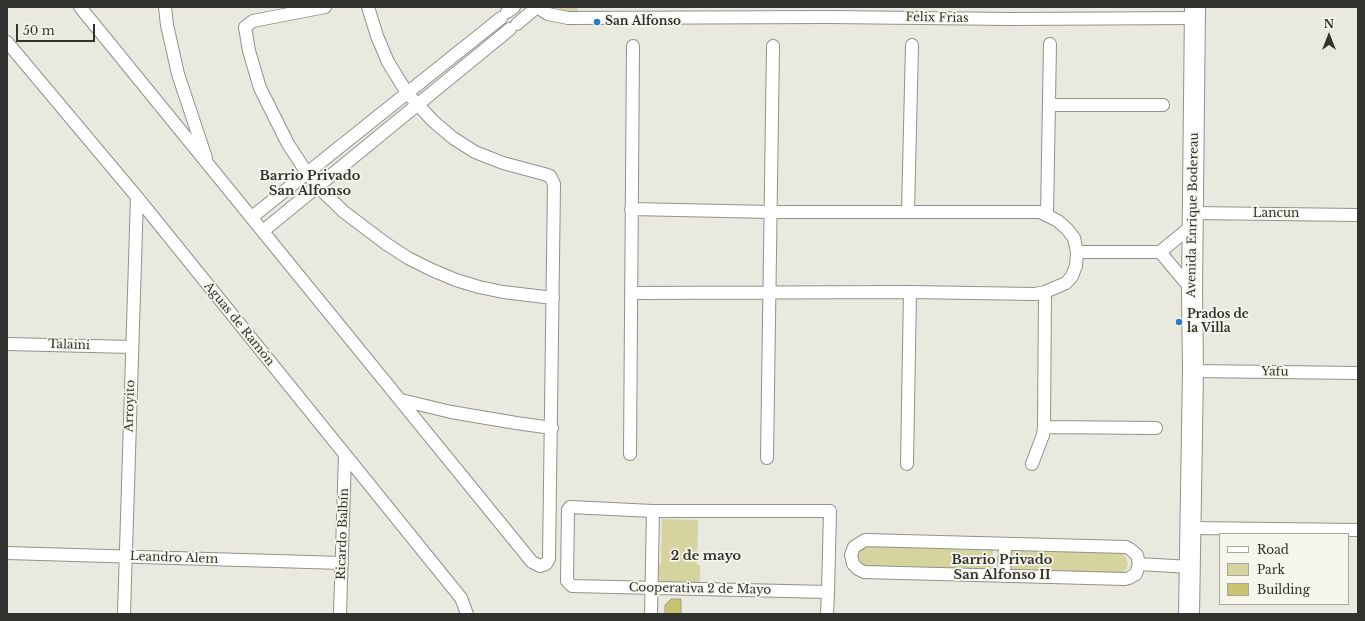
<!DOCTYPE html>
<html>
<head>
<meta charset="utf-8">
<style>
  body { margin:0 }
  #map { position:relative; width:1365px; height:621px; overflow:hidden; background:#e9e9e0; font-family:"Libre Baskerville",serif }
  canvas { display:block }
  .frame { position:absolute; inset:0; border:8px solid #31312e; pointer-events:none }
  .legend { position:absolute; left:1219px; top:533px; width:130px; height:72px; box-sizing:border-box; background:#f6f6ed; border:1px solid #a7a7a1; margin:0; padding:5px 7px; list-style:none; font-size:12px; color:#31312e }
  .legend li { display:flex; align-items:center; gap:8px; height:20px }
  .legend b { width:20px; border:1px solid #a7a7a1 }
  .north { position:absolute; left:1309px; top:16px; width:40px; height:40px; -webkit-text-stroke:3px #f6f6ed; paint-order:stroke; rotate:0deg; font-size:11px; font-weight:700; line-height:16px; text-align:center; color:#31312e }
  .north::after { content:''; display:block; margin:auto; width:14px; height:18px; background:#31312e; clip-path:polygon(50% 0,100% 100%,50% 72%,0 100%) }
  .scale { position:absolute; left:16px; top:24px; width:79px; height:18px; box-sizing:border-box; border:2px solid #31312e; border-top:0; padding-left:5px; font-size:12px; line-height:14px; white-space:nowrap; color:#31312e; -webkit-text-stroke:3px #f6f6ed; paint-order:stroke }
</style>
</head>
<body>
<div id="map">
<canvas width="1365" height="621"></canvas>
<div class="frame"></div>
<ul class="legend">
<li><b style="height:5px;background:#fff"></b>Road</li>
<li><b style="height:11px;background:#d5d39e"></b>Park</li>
<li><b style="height:11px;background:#c8c36e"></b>Building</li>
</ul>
<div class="north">N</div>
<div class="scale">50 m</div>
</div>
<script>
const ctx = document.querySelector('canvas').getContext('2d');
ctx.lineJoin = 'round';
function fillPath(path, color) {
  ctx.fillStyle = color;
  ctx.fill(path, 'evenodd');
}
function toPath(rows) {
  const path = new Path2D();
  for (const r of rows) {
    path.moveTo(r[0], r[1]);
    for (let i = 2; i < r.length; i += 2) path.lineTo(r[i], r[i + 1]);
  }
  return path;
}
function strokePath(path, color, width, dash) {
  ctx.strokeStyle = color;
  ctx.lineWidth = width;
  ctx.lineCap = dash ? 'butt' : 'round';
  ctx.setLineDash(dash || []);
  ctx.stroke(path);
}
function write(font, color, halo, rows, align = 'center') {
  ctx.font = font + ' "Libre Baskerville",serif';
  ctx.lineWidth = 3.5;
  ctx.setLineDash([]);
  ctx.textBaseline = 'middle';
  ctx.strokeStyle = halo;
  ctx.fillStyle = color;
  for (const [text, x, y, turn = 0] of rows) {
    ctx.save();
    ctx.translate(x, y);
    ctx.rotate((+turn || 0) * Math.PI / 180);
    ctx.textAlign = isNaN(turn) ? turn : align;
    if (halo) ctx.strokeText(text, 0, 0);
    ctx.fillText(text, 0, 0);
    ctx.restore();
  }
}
const green = toPath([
  [556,7,577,7,578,13,561,10],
  [662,519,698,520,697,565,700,565,700,584,662,582,657,578,657,565,661,564],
  [861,545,993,546,993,571,870,567,862,564,858,557,857,553],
  [1010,547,1122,553,1126,557,1128,565,1126,570,1120,573,1009,569]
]);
const building = toPath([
  [671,599,681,599,681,614,665,614,665,605,671,599]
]);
const street = toPath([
  [80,7,532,562,540,566,546,564,549,559,554,184,550,176,544,174,503,163,475,152,453,138,433,121,407,93,388,62,377,36,368,7],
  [165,7,167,25,178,74,206,158],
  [325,7,253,21,245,27,249,51,260,88,288,144,307,173,318,187,344,212,385,243,408,258,432,270,456,280,479,287,503,292,553,298],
  [537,7,548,14,568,18,829,17,1011,19,1195,18],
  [507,12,514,7],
  [517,24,537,7],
  [7,42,137,197,461,598,467,614],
  [1050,105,1163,105],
  [631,209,771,212,1040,212,1058,221,1067,229,1074,238,1077,252],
  [908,212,912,45],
  [1193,213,1358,215],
  [1047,215,1050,44],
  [252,217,501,18],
  [263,231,510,29],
  [1160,252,1192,290],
  [631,293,910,292,1035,294,1045,292],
  [7,344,132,347],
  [1193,371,1358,373],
  [401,400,451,412,516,423,552,428],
  [1044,427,1156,428],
  [630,454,633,46],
  [767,458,773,46],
  [907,464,910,292],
  [1032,464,1043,435,1044,427,1045,292,1066,283,1072,276,1076,266,1077,252,1160,252,1193,225],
  [1191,528,1358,530],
  [865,540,1126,547,1130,549,1137,555,1139,564,1136,574,1129,578,1125,579,864,572,858,569,853,564,851,555,854,547,865,540],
  [7,553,342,563],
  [1139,564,1190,567],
  [1004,576,1005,544],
  [124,614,137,197],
  [340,614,345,455],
  [651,614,653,511],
  [827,614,828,592,830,511,653,511,570,507,568,510,567,581,572,586,828,592]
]);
const primary = toPath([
  [1189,614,1193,371,1192,290,1195,7]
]);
const markers = [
  [597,22,4,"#2b7ccb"],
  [1179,322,4,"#2b7ccb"]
];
const streetNames = [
  ["Felix Frias",937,18,1],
  ["Lancun",1276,214],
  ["Avenida Enrique Bodereau",1193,215,-89],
  ["Aguas de Ramón",239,324,51],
  ["Talaini",69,345,2],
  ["Yafu",1275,372,1],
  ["Arroyito",130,406,-88],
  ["Ricardo Balbín",343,534,-88],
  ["Leandro Alem",174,558,2],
  ["Cooperativa 2 de Mayo",700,589,1]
];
const poiNames = [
  ["San Alfonso",605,22],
  ["Prados de",1187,315],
  ["la Villa",1187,329]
];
const neighbourhoodNames = [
  ["Barrio Privado",310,176],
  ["San Alfonso",310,191],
  ["2 de mayo",706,556],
  ["Barrio Privado",1002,560],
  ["San Alfonso II",1002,575]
];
fillPath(green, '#d5d39e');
fillPath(building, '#c8c36e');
strokePath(building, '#9c9c94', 1);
strokePath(street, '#92928a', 14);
strokePath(primary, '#92928a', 22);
strokePath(street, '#fff', 12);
strokePath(primary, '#fff', 20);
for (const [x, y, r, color] of markers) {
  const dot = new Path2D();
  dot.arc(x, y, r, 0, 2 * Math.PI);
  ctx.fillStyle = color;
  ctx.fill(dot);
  strokePath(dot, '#f6f6ed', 1.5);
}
write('12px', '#31312e', '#f6f6ed', streetNames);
write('bold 12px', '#31312e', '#f6f6ed', poiNames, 'left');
write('bold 13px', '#31312e', '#f6f6ed', neighbourhoodNames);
</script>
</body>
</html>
